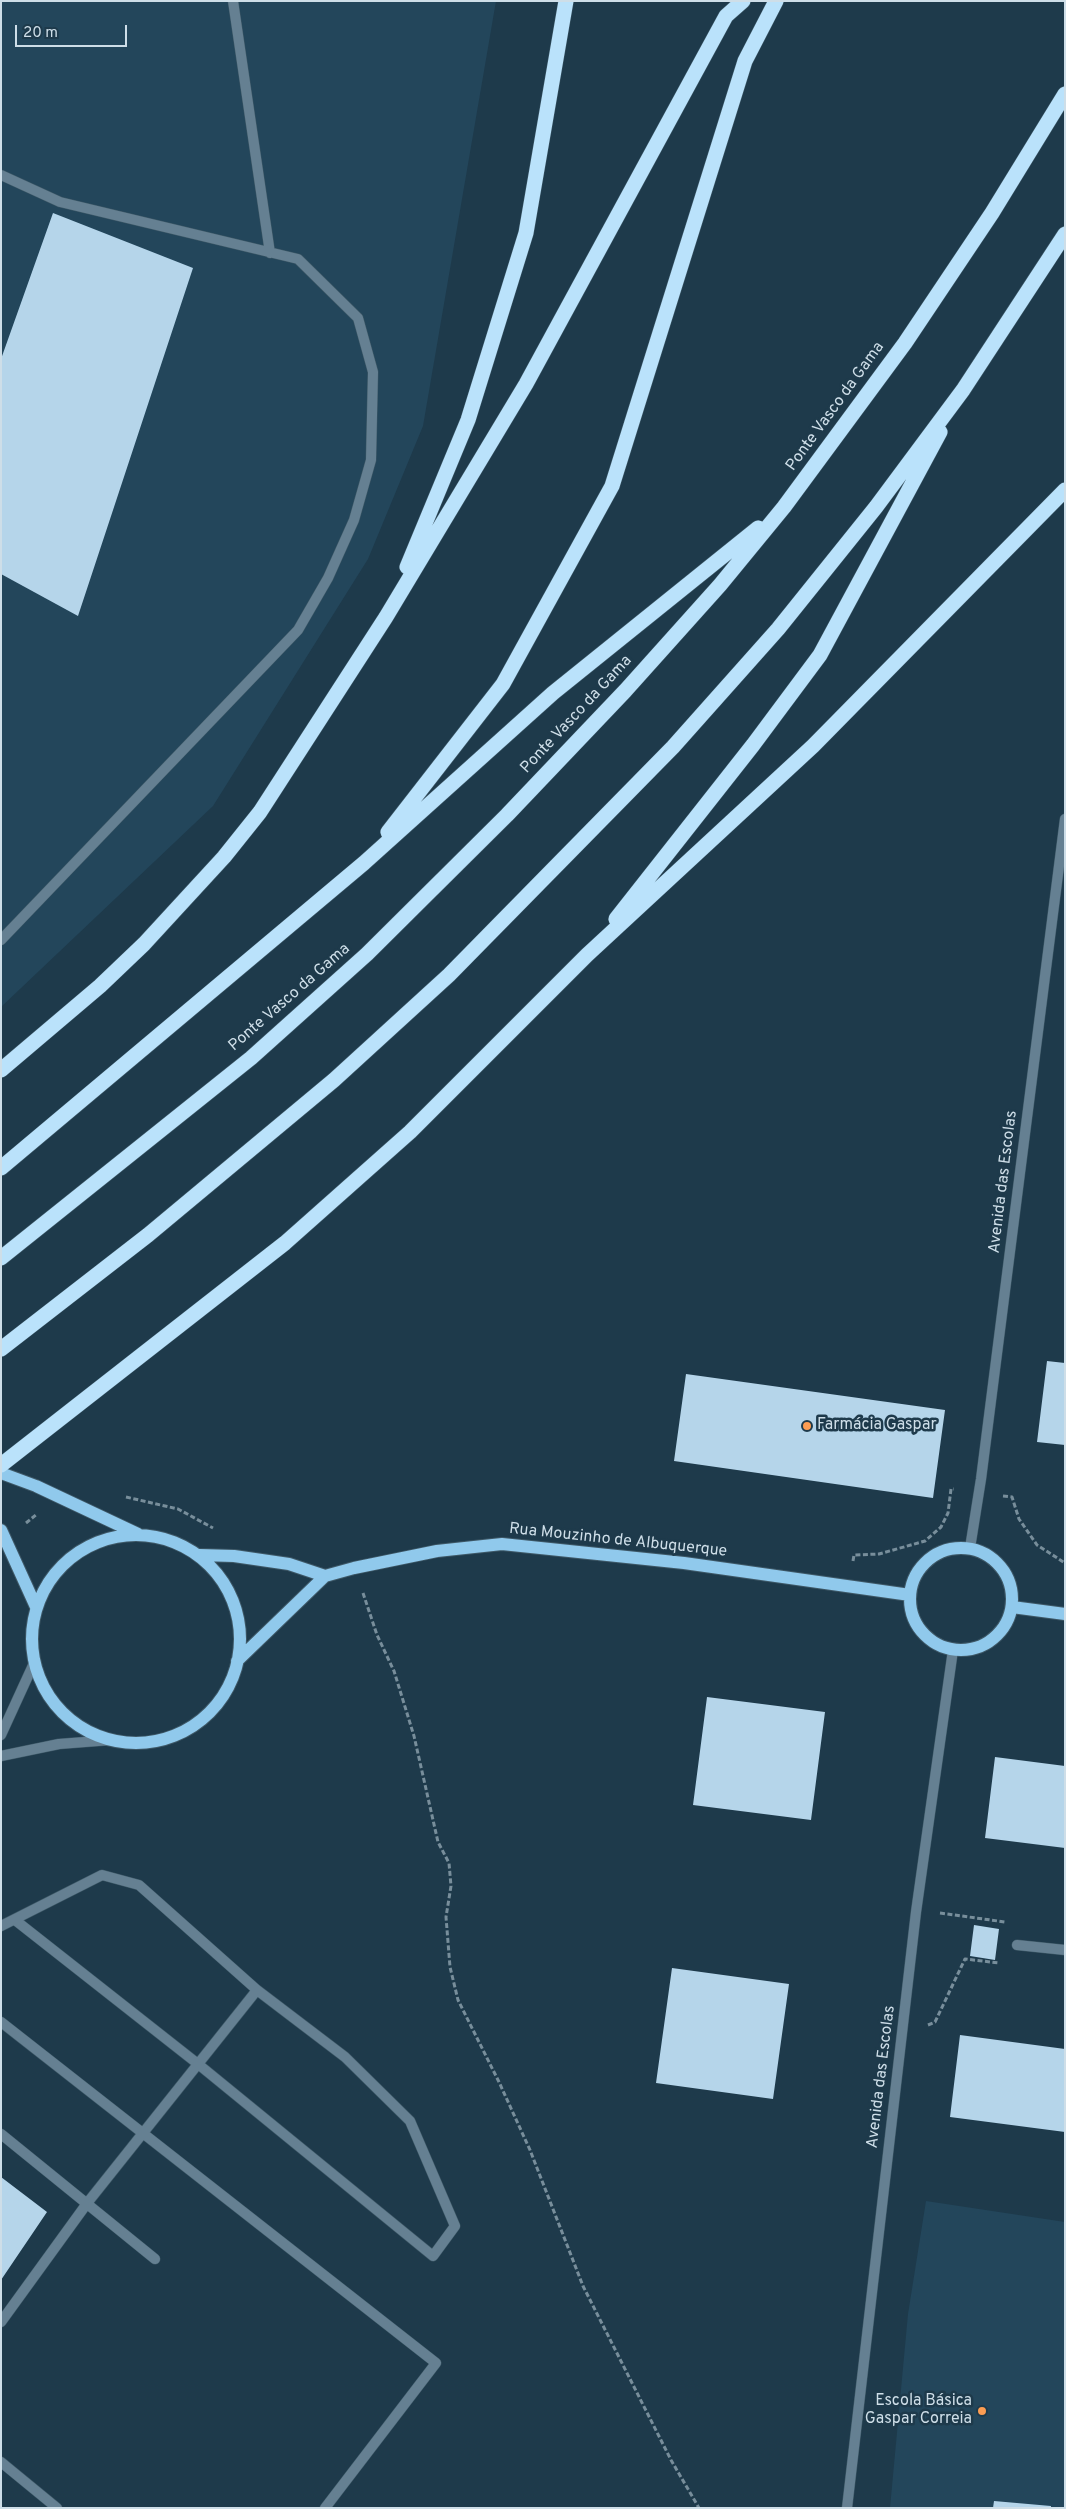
<!DOCTYPE html>
<html>
<head>
<meta charset="utf-8">
<style>
  body { margin:0 }
  #map { position:relative; width:1066px; height:2509px; overflow:hidden; background:#1e3a4b; font-family:Overpass,sans-serif }
  canvas { display:block }
  .frame { position:absolute; inset:0; border:2px solid #cedee8; pointer-events:none }
  .scale { position:absolute; left:15px; top:25px; width:112px; height:22px; box-sizing:border-box; border:2px solid #cedee8; border-top:0; padding-left:6px; font-size:15px; line-height:18px; white-space:nowrap; color:#cedee8; -webkit-text-stroke:4px #1e3a4b; paint-order:stroke }
</style>
</head>
<body>
<div id="map">
<canvas width="1066" height="2509"></canvas>
<div class="frame"></div>
<div class="scale">20 m</div>
</div>
<script>
const ctx = document.querySelector('canvas').getContext('2d');
ctx.lineJoin = 'round';
function fillPath(path, color) {
  ctx.fillStyle = color;
  ctx.fill(path, 'evenodd');
}
function toPath(rows) {
  const path = new Path2D();
  for (const r of rows) {
    if (r.length === 3) {
      path.moveTo(r[0] + r[2], r[1]);
      path.arc(r[0], r[1], r[2], 0, 2 * Math.PI);
      continue;
    }
    path.moveTo(r[0], r[1]);
    for (let i = 2; i < r.length; i += 2) path.lineTo(r[i], r[i + 1]);
  }
  return path;
}
function strokePath(path, color, width, dash) {
  ctx.strokeStyle = color;
  ctx.lineWidth = width;
  ctx.lineCap = dash ? 'butt' : 'round';
  ctx.setLineDash(dash || []);
  ctx.stroke(path);
}
function write(font, color, halo, rows, align = 'center') {
  ctx.font = font + ' Overpass,sans-serif';
  ctx.lineWidth = 5;
  ctx.setLineDash([]);
  ctx.textBaseline = 'middle';
  ctx.strokeStyle = halo;
  ctx.fillStyle = color;
  for (const [text, x, y, turn = 0] of rows) {
    ctx.save();
    ctx.translate(x, y);
    ctx.rotate((+turn || 0) * Math.PI / 180);
    ctx.textAlign = isNaN(turn) ? turn : align;
    if (halo) ctx.strokeText(text, 0, 0);
    ctx.fillText(text, 0, 0);
    ctx.restore();
  }
}
const built = toPath([
  [1,1,496,1,423,426,368,559,213,806,1,1007],
  [926,2201,1065,2222,1065,2508,890,2508,908,2314]
]);
const building = toPath([
  [53,213,193,268,78,616,1,574,1,359],
  [1047,1361,1065,1363,1065,1445,1037,1442],
  [686,1374,945,1410,933,1498,674,1461],
  [707,1697,825,1712,811,1820,693,1805],
  [995,1757,1065,1766,1065,1848,985,1838],
  [974,1925,999,1929,995,1960,970,1956],
  [672,1968,789,1984,773,2099,656,2083],
  [960,2035,1065,2049,1065,2132,950,2117],
  [1,2177,47,2212,1,2280],
  [994,2501,1051,2506,1051,2508,993,2508]
]);
const path = toPath([
  [1003,1496,1012,1497,1019,1519,1037,1545,1065,1563],
  [126,1497,178,1509,213,1528],
  [26,1523,37,1514],
  [853,1561,854,1555,879,1554,925,1541,941,1527,948,1513,951,1489,954,1489],
  [363,1593,377,1635,394,1671,414,1736,438,1842,449,1863,451,1886,446,1917,450,1967,458,2000,499,2082,530,2150,583,2286,671,2460,699,2508],
  [940,1913,1005,1922],
  [928,2025,935,2022,965,1959,999,1963]
]);
const service = toPath([
  [233,1,270,253],
  [1,175,60,202,298,259,358,318,373,372,371,460,354,520,328,578,298,630,1,940],
  [1,1926,102,1875,139,1885,257,1990,345,2057,410,2121,455,2226,433,2256,198,2064,15,1920],
  [1,2022,436,2363,325,2508],
  [1,2134,155,2259],
  [1,2322,88,2202,257,1990],
  [1,2462,57,2508]
]);
const minor = toPath([
  [1017,1945,1065,1950]
]);
const tertiary = toPath([
  [970,1548,981,1479,1065,819],
  [1,1735,34,1663],
  [1,1756,59,1744,111,1740],
  [847,2508,916,1912,953,1650]
]);
const primary = toPath([
  [1,1473,36,1486,138,1534],
  [1,1530,36,1607],
  [136,1639,104],
  [961,1599,51],
  [199,1555,234,1556,289,1564,325,1576],
  [1012,1607,1065,1614],
  [237,1661,325,1576,354,1568,437,1551,502,1544,684,1563,910,1595]
]);
const motorway = toPath([
  [407,567,468,420,526,233,566,1],
  [388,832,503,684,612,486,745,61,776,1],
  [616,919,753,745,820,655,940,432],
  [1,1070,100,986,144,944,224,857,260,812,386,617,526,384,726,16,743,1],
  [1,1168,364,863,553,693,758,528],
  [1,1258,251,1058,367,954,507,815,625,691,720,585,784,507,905,343,992,213,1065,94],
  [1,1349,148,1235,334,1080,449,975,673,747,778,629,876,507,963,390,1065,234],
  [1,1465,285,1243,410,1132,587,955,813,746,1065,490]
]);
const markers = [
  [807,1426,5,"#fc9d53"],
  [982,2411,5,"#fc9d53"]
];
const streetNames = [
  ["Ponte Vasco da Gama",836,407,-54],
  ["Ponte Vasco da Gama",577,715,-47],
  ["Ponte Vasco da Gama",290,998,-41],
  ["Avenida das Escolas",1004,1182,-83],
  ["Rua Mouzinho de Albuquerque",618,1541,6],
  ["Avenida das Escolas",882,2077,-83]
];
const poiNames = [
  ["Farmácia Gaspar",817,1426],
  ["Escola Básica",972,2402,"right"],
  ["Gaspar Correia",972,2420,"right"]
];
fillPath(built, '#23465b');
fillPath(building, '#b5d5ea');
strokePath(service, '#3e5867', 11);
strokePath(minor, '#3e5867', 11);
strokePath(tertiary, '#3e5867', 11);
strokePath(primary, '#3e5867', 14);
strokePath(motorway, '#3e5867', 16);
strokePath(path, '#788e9b', 3, [5, 2.5]);
strokePath(service, '#658092', 10);
strokePath(minor, '#658092', 10);
strokePath(tertiary, '#658092', 10);
strokePath(primary, '#90c9ec', 12);
strokePath(motorway, '#bae2fb', 15);
for (const [x, y, r, color] of markers) {
  const dot = new Path2D();
  dot.arc(x, y, r, 0, 2 * Math.PI);
  ctx.fillStyle = color;
  ctx.fill(dot);
  strokePath(dot, '#1e3a4b', 2);
}
write('16px', '#cedee8', '#1e3a4b', streetNames);
write('16px', '#cedee8', '#1e3a4b', poiNames, 'left');
</script>
</body>
</html>
